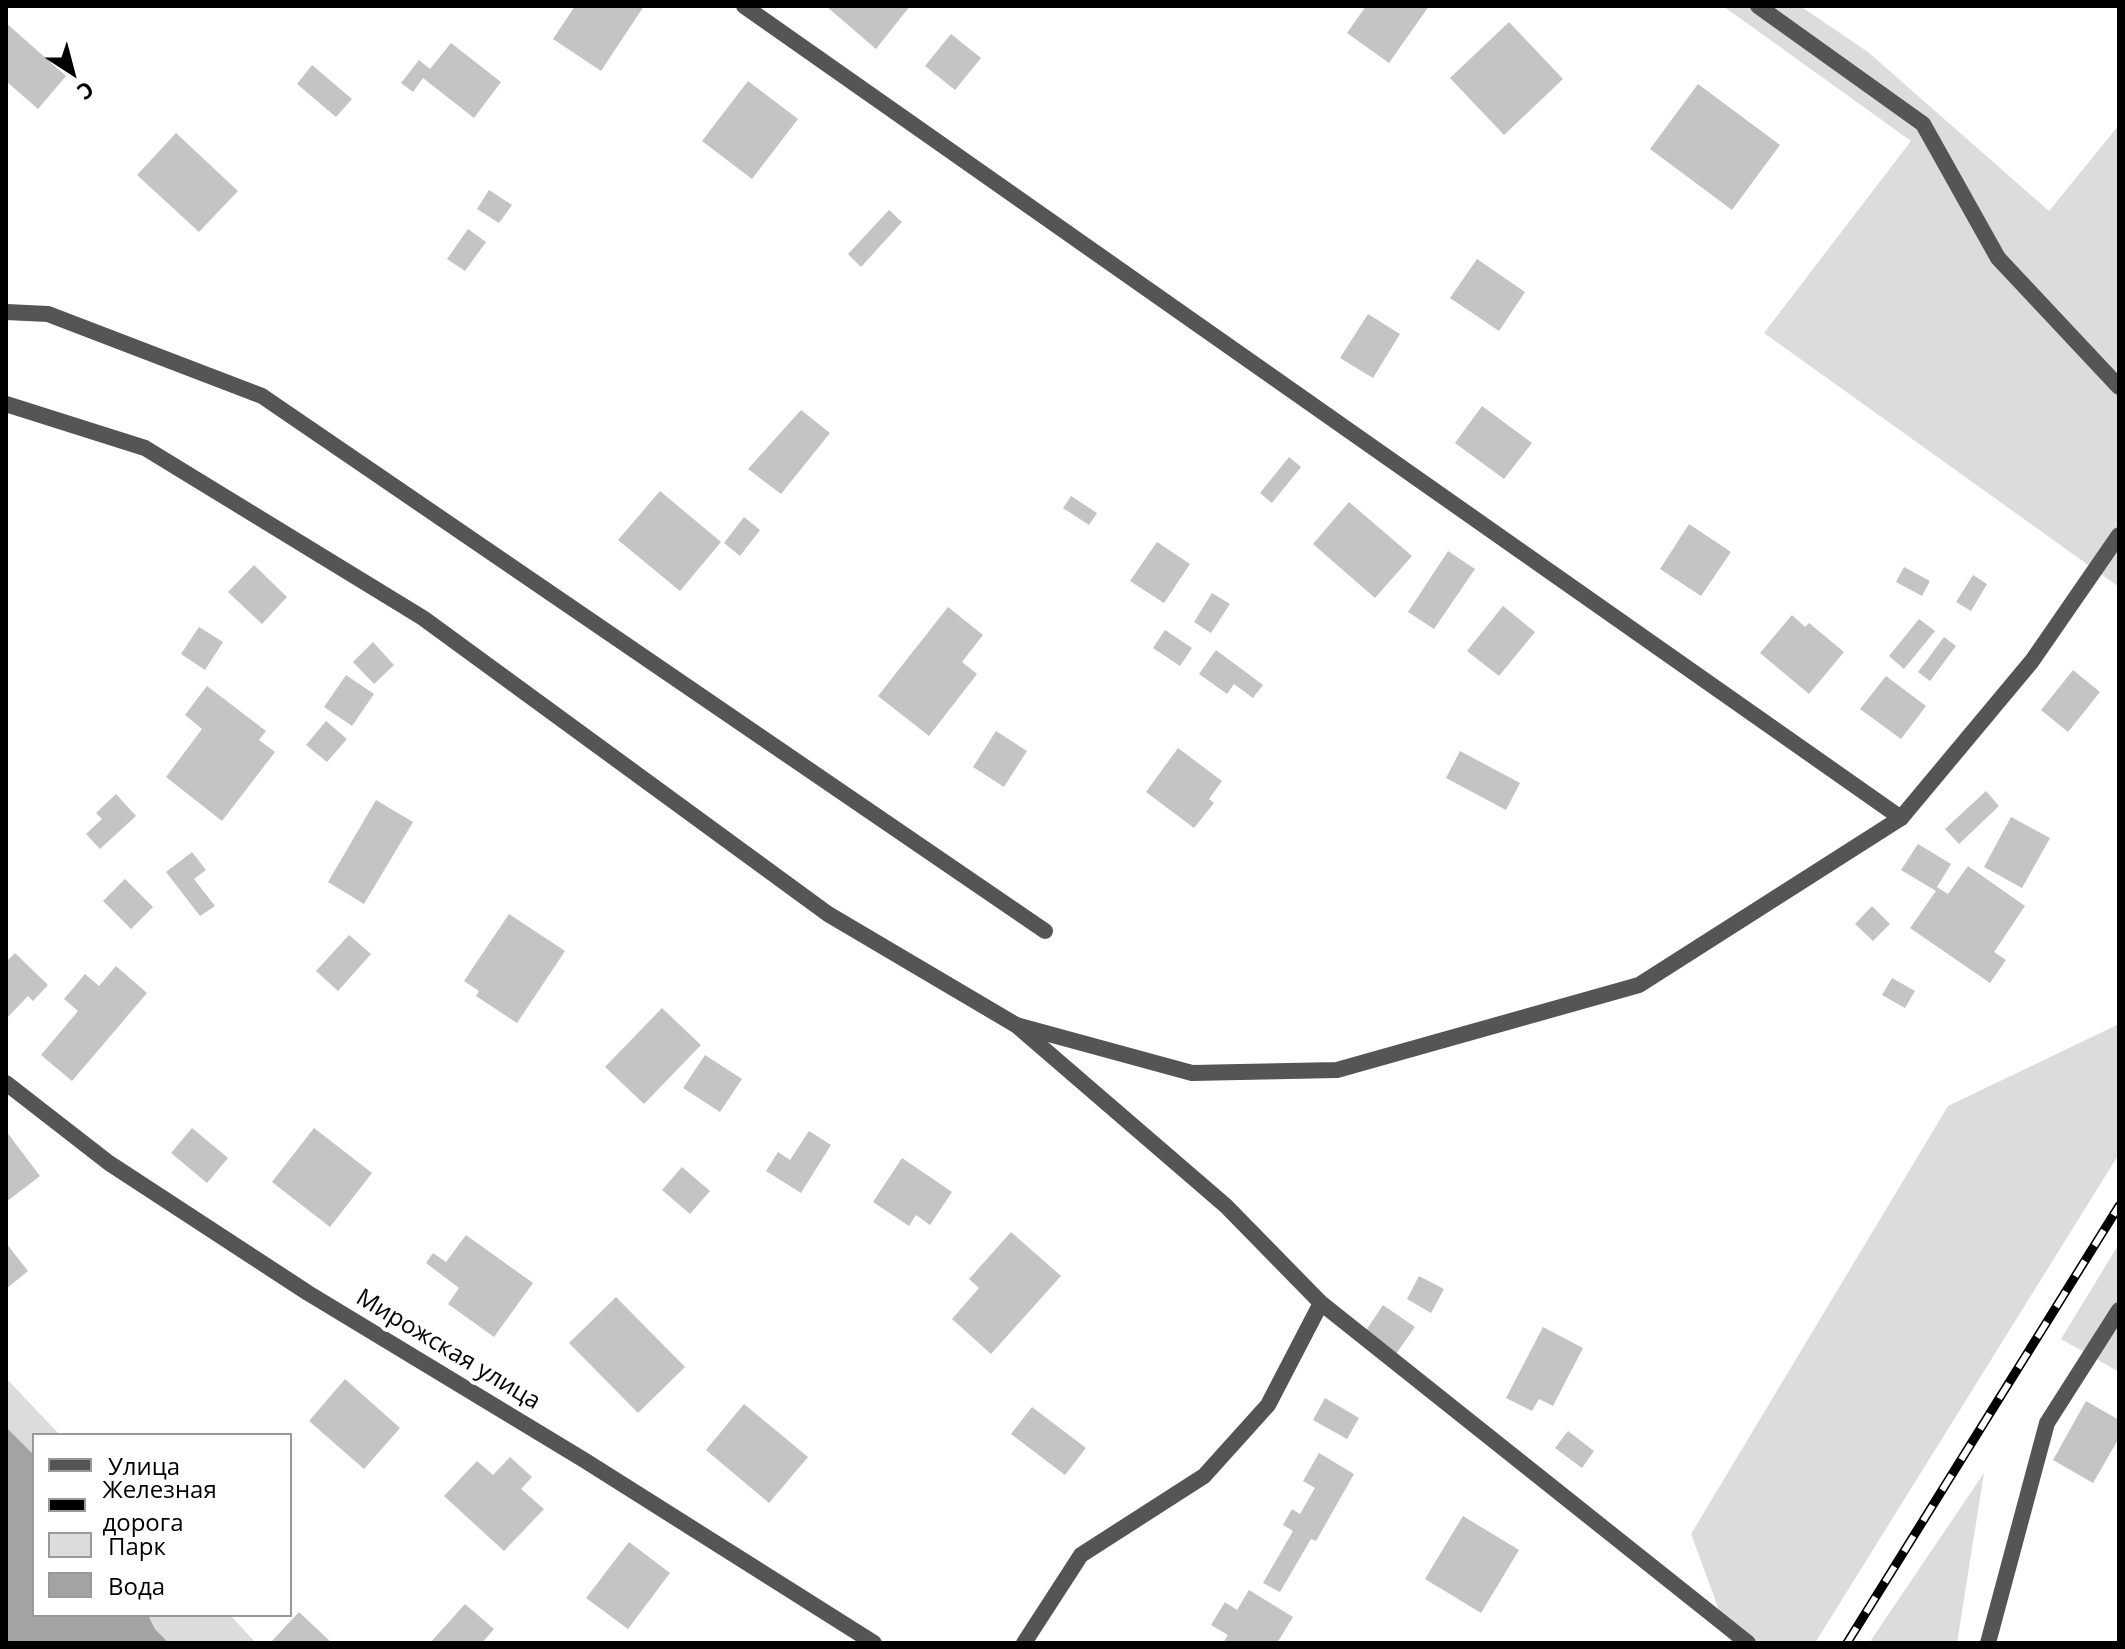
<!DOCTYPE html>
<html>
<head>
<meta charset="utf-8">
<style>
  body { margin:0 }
  #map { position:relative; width:2125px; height:1649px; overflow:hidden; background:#fff; font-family:"Open Sans",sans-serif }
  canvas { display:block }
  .frame { position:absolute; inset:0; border:8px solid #000; pointer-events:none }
  .legend { position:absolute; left:32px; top:1433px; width:260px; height:184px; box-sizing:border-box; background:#fff; border:2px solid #999; margin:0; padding:10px 14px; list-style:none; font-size:24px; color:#000 }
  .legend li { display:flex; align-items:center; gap:16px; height:40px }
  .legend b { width:40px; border:2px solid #999 }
  .north { position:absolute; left:32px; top:32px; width:80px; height:80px; -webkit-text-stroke:6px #fff; paint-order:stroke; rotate:144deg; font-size:22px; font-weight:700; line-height:32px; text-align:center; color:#000 }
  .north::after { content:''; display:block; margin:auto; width:28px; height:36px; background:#000; clip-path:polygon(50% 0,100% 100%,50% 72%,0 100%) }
</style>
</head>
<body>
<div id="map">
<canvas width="2125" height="1649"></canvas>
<div class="frame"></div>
<ul class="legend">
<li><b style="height:10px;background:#555"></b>Улица</li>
<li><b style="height:10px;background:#000"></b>Железная дорога</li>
<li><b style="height:22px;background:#dcdcdc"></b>Парк</li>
<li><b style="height:22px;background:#a3a3a3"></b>Вода</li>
</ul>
<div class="north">С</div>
</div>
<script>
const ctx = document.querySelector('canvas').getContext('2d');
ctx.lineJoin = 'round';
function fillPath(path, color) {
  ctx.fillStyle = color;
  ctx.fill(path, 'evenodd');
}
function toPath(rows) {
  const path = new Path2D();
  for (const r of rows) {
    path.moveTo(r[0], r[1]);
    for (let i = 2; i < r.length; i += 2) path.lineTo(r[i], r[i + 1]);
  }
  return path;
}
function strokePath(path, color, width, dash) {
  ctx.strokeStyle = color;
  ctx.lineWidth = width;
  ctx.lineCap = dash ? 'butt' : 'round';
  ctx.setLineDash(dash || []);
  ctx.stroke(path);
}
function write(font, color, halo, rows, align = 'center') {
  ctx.font = font + ' "Open Sans",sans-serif';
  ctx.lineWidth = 8;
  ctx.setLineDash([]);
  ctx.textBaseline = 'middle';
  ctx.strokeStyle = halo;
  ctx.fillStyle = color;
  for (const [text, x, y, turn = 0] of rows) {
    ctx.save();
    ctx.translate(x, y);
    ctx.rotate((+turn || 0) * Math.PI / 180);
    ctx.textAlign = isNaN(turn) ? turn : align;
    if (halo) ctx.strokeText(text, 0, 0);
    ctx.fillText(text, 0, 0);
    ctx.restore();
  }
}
const green = toPath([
  [1723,6,1800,6,1868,52,2049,211,2119,125,2119,587,1764,333,1911,141],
  [2119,1024,2119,1154,1815,1643,1731,1643,1691,1534,1948,1106],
  [2119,1244,2119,1372,2061,1339],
  [6,1378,60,1435,34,1435,34,1455,6,1427],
  [1984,1473,1957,1643,1869,1643],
  [148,1615,230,1615,256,1643,169,1643,155,1629]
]);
const water = toPath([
  [6,1427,34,1455,34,1615,148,1615,155,1629,169,1643,6,1643]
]);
const building = toPath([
  [575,6,644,6,601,71,553,39],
  [826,6,910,6,876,49],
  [1366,6,1429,6,1389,63,1347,33],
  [1509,22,1563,79,1504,135,1450,78],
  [6,23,66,76,38,109,6,81],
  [951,34,981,58,955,90,925,66],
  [451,43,501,82,474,118,423,78,413,92,401,83,419,60,430,69],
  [312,65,352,99,336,117,297,84],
  [748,81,798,119,752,179,702,141],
  [1698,84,1780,145,1732,210,1650,149],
  [176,133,238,191,199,232,137,175],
  [489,190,512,205,499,223,477,209],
  [889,210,902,222,861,267,848,254],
  [468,229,486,242,465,271,447,259],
  [1477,259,1525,292,1499,331,1450,298],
  [1368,314,1400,334,1373,378,1340,358],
  [1482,406,1532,443,1504,479,1455,443],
  [801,410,830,433,781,494,748,469],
  [1289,457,1301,467,1272,503,1260,493],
  [660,491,721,542,680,591,618,540],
  [1071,496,1097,513,1089,525,1063,508],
  [1349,502,1412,556,1375,598,1313,544],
  [744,517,760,530,740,556,724,543],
  [1689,524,1731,552,1701,596,1660,569],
  [1157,542,1190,564,1164,603,1130,581],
  [1448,551,1475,569,1434,629,1408,612],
  [254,565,287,597,262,624,228,592],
  [1904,567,1930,581,1922,596,1896,582],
  [1973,575,1987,584,1971,611,1956,602],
  [1212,593,1230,604,1211,633,1194,622],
  [1503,606,1535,632,1499,676,1467,651],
  [948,607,983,635,962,662,977,674,929,736,878,696],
  [1792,615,1805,627,1809,623,1844,652,1809,694,1760,653],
  [1919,619,1935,631,1904,669,1889,656],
  [199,627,223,642,205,670,181,654],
  [1165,630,1192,648,1180,666,1153,648],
  [1944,637,1956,646,1930,681,1918,672],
  [373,642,394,665,374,684,353,662],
  [1216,650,1263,685,1253,698,1234,684,1227,694,1199,674],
  [2073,670,2100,692,2068,732,2041,710],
  [346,675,374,694,352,726,324,707],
  [1886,676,1926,706,1901,739,1860,709],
  [207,686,266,731,259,740,275,752,222,821,166,777,202,729,185,715],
  [326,721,347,739,327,762,306,745],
  [996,731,1027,751,1004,787,973,767],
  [1178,748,1222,781,1209,799,1214,803,1194,828,1146,792],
  [1460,751,1520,783,1506,810,1446,778],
  [1986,791,1999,806,1959,844,1945,829],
  [116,794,136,816,100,849,86,834,102,819,96,813],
  [376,800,413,822,364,904,328,882],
  [2011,817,2050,838,2022,888,1984,867],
  [1918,844,1951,864,1937,887,1948,894,1968,866,2025,906,1994,952,2006,960,1990,983,1910,928,1936,891,1901,870],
  [192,852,206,870,194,879,215,906,200,916,166,872],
  [125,879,153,907,131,929,103,901],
  [1872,906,1890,924,1873,941,1855,924],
  [509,914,565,951,517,1023,476,996,479,991,464,981],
  [349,935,371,954,338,991,316,971],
  [15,953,48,985,33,1001,28,996,6,1019,6,962],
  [116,966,147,993,72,1081,41,1055,78,1011,64,999,85,974,99,986],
  [1892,978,1915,991,1905,1008,1882,995],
  [662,1008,701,1045,644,1104,605,1067],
  [705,1055,742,1079,720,1112,683,1088],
  [192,1128,228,1158,207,1183,171,1153],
  [314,1128,372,1173,330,1227,272,1182],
  [6,1131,40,1176,6,1202],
  [809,1131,831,1145,801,1193,766,1171,778,1152,790,1160],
  [902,1158,952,1192,930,1225,916,1215,909,1226,873,1202],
  [682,1167,710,1191,690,1214,662,1190],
  [1011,1232,1061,1276,991,1354,952,1319,979,1288,969,1279],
  [466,1235,533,1283,494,1337,448,1304,459,1288,426,1263,433,1253,446,1262],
  [6,1243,28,1271,6,1289],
  [1419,1276,1444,1289,1431,1313,1407,1299],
  [616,1297,685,1367,638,1413,569,1343],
  [1383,1305,1415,1327,1396,1354,1365,1332],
  [1543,1327,1583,1348,1553,1406,1539,1399,1532,1411,1506,1398],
  [345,1379,400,1428,364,1469,309,1421],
  [1325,1398,1359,1418,1347,1439,1313,1420],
  [2086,1401,2119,1420,2119,1438,2093,1483,2053,1460],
  [744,1404,808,1457,769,1503,706,1450],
  [1032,1407,1086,1448,1065,1475,1011,1434],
  [1568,1431,1594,1451,1582,1468,1555,1448],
  [1319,1453,1354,1474,1316,1541,1311,1539,1280,1592,1263,1583,1293,1531,1283,1525,1292,1509,1300,1514,1315,1488,1303,1481],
  [510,1457,532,1477,521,1489,544,1509,504,1551,444,1496,477,1461,493,1475],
  [1463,1516,1519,1550,1481,1613,1425,1579],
  [629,1542,670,1573,628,1629,586,1598],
  [1249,1590,1293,1617,1277,1643,1223,1643,1228,1635,1211,1625,1225,1602,1237,1610],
  [465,1604,494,1629,482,1643,430,1643],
  [299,1612,332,1643,270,1643]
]);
const service = toPath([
  [1758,6,1923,124,1998,258,2119,387],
  [6,312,48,314,262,396,1045,931],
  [1016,1025,1192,1073,1337,1070,1639,985,1901,818,2032,661,2119,535],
  [1988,1643,2047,1423,2119,1310]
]);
const minor = toPath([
  [744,6,1901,818],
  [6,404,145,448,423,618,828,914,1016,1025,1226,1206,1321,1303,1748,1643],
  [6,1083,109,1163,308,1293,584,1460,874,1643],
  [1024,1643,1081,1555,1204,1476,1268,1405,1321,1303]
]);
const rail = toPath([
  [1847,1643,2119,1206]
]);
const streetNames = [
  ["Мирожская улица",448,1350,31]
];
fillPath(green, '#dcdcdc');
fillPath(water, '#a3a3a3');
fillPath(building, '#c4c4c4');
strokePath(service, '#555', 16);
strokePath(minor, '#555', 16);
strokePath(rail, '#000', 9);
strokePath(rail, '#fff', 6, [18]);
write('24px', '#000', '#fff', streetNames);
</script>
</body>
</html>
